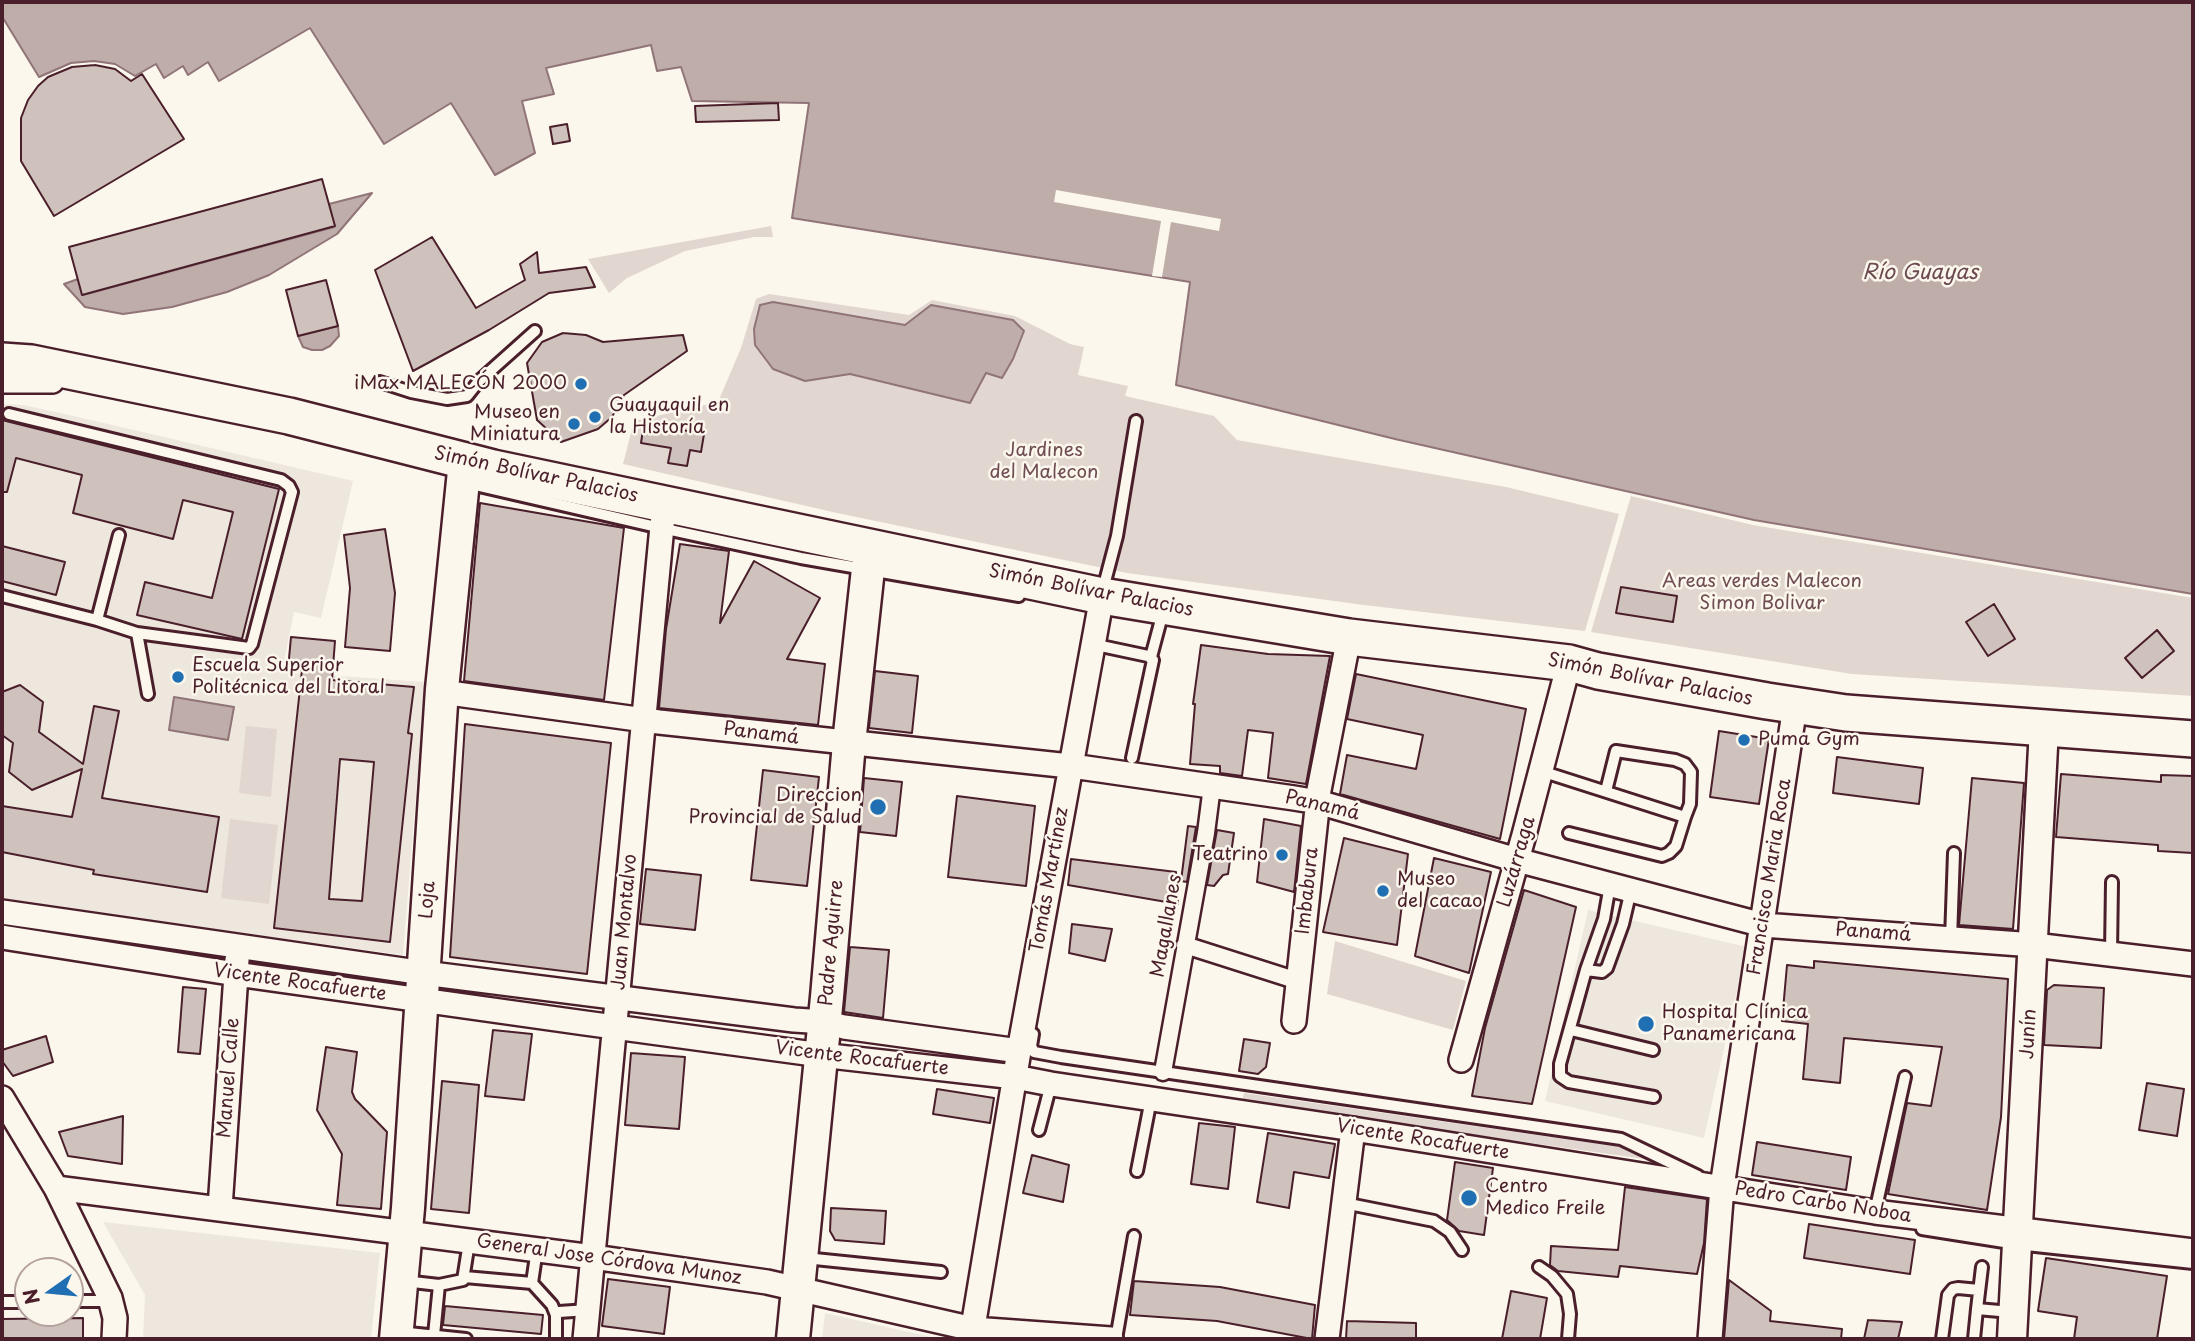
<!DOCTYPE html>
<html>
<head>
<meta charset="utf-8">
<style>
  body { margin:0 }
  #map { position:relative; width:2195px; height:1341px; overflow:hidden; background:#fbf7ec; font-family:"Playpen Sans",sans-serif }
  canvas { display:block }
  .frame { position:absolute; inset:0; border:4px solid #4a1f2b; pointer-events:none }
  .north { position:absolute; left:14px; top:1257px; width:70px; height:70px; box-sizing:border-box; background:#fbf7ec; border:2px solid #b4a19f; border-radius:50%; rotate:255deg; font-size:19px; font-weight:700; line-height:28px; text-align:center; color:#4a1f2b }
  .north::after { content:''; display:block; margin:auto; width:24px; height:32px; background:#1f6fb2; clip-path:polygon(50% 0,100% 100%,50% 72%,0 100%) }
</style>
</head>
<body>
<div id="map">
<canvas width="2195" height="1341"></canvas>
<div class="frame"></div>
<div class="north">N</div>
</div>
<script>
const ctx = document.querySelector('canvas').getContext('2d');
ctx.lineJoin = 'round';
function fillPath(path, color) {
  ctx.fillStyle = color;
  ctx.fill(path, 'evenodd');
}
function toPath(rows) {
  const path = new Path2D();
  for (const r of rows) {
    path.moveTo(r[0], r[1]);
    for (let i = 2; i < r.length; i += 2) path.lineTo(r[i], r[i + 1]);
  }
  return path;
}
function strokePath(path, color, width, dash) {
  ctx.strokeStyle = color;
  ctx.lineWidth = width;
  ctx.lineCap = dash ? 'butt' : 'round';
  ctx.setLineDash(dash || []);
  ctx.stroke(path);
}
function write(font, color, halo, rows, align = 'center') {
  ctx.font = font + ' "Playpen Sans",sans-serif';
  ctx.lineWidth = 5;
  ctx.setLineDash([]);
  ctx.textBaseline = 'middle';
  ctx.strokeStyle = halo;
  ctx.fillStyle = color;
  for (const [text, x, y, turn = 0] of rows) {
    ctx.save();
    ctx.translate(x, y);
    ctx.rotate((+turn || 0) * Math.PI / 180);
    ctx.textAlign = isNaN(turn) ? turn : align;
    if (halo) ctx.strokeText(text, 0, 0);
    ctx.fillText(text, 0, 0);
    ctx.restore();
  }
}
const built = toPath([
  [2,404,23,405,65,414,353,481,321,618,294,612,282,672,425,682,403,955,2,901],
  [1588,910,1747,947,1704,1138,1545,1101],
  [103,1222,380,1253,371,1339,143,1339,145,1295],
  [825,1313,940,1339,822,1339]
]);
const green = toPath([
  [771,226,773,237,754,237,685,251,627,278,609,293,588,259],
  [769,294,909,315,932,300,1015,316,1070,344,1084,347,1078,375,1128,386,1125,396,1214,416,1237,440,1506,487,1619,514,1585,631,1364,605,1127,573,837,513,623,464,634,421,718,402,741,348,756,299],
  [773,302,905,325,931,305,1013,320,1024,331,1013,359,1002,378,986,372,970,403,850,374,805,381,773,369,755,345,754,329,760,305],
  [644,423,704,434,701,452,690,450,687,466,669,463,671,448,641,443],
  [1631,496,1753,525,2193,598,2193,696,1852,674,1591,632],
  [1621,588,1677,596,1673,622,1617,613],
  [1994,605,2015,639,1988,656,1966,622],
  [2157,630,2174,651,2142,678,2126,658],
  [246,726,277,729,271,797,239,793],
  [230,819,278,825,269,904,221,898],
  [1335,941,1466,981,1453,1030,1327,994],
  [1244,1093,1620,1147,1644,1159,1242,1102]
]);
const water = toPath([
  [2,2,2193,2,2193,594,1754,520,1395,439,1176,385,1190,282,792,218,809,103,692,101,681,67,657,71,651,45,546,68,554,94,522,101,535,153,495,175,451,103,384,144,310,28,219,81,208,62,188,75,183,66,164,78,156,64,135,76,115,64,94,61,71,63,39,77,3,18,2,24,2,2],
  [372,193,337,234,269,275,227,292,172,307,123,314,85,307,64,284,78,279,83,295,334,227,329,204,372,193],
  [773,302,905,325,931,305,1013,320,1024,331,1013,359,1002,378,986,373,970,403,850,374,805,381,773,369,755,345,754,329,760,305,773,302],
  [338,326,339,336,330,346,322,350,312,350,303,347,298,336,338,326],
  [174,697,234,707,228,740,169,730,174,697]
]);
const pier = toPath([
  [1056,190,1221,219,1219,231,1171,222,1162,277,1152,276,1161,221,1054,202]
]);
const building = toPath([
  [95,65,115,69,131,81,142,74,184,139,54,216,21,161,21,118,28,100,38,86,48,77,72,67,95,65],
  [778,103,779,120,696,122,695,106,778,103],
  [567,124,570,141,553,144,550,127,567,124],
  [322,179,335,226,82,295,69,247,322,179],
  [432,237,476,308,525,280,520,264,537,252,539,273,586,267,595,287,549,293,489,330,413,371,375,270,432,237],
  [326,280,338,326,298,336,286,290,326,280],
  [563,333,586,335,603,342,683,335,687,351,624,395,612,417,598,429,561,442,537,420,527,363,542,342,563,333],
  [2,420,279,489,242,639,137,615,145,582,212,598,233,512,183,500,173,539,73,513,82,475,16,458,7,492,2,492,2,420],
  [644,423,704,434,701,452,690,450,687,466,668,463,671,448,641,443,644,423],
  [480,503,624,528,604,700,464,681,480,503],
  [385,529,395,593,390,651,345,647,350,588,344,535,385,529],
  [680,544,729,551,720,623,754,561,820,598,787,659,825,664,818,725,659,708,666,629,680,544],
  [2,546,65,562,56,595,2,581,2,546],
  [1621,587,1677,596,1673,622,1616,613,1621,587],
  [1994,604,2015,639,1988,656,1966,622,1994,604],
  [2157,630,2174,651,2142,678,2125,658,2157,630],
  [291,637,335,641,332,680,414,687,408,733,412,734,390,942,274,928,302,670,288,669,291,637],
  [340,759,374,762,362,901,329,899,340,759],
  [1201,645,1268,654,1330,656,1306,784,1268,778,1273,733,1248,730,1242,776,1220,773,1220,766,1190,764,1195,704,1193,704,1201,645],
  [875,671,918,676,912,733,869,728,875,671],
  [1356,674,1526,709,1500,839,1340,794,1347,755,1416,769,1423,735,1347,719,1356,674],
  [20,685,43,702,39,732,83,764,94,706,119,711,102,798,219,817,207,892,93,874,94,870,2,852,2,806,72,817,82,769,32,790,9,772,13,743,2,735,2,692,20,685],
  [465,724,611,743,587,974,450,957,465,724],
  [1719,731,1769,739,1759,804,1710,797,1719,731],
  [1837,757,1923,768,1919,804,1833,793,1837,757],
  [763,770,819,777,807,886,751,880,763,770],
  [2061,774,2161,782,2161,775,2193,776,2193,853,2158,851,2158,845,2056,837,2061,774],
  [864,778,902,782,896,836,860,832,864,778],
  [1972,778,2024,783,2013,929,1959,925,1972,778],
  [957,796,1035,806,1026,886,948,877,957,796],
  [1264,819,1301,826,1294,892,1257,882,1264,819],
  [1188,826,1196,827,1187,882,1181,881,1188,826],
  [1217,830,1234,833,1228,874,1223,875,1214,886,1207,885,1217,830],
  [1344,838,1408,854,1397,945,1323,932,1344,838],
  [1434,858,1491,872,1469,973,1415,956,1434,858],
  [1071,859,1176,872,1178,904,1068,885,1071,859],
  [646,869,701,875,695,930,640,924,646,869],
  [1524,890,1576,907,1532,1104,1472,1096,1485,1028,1524,890],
  [1072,924,1112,929,1105,961,1069,953,1072,924],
  [850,947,889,950,883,1018,844,1012,850,947],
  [1814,961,2008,979,2001,1117,1987,1210,1888,1194,1907,1103,1931,1106,1942,1047,1844,1038,1840,1083,1803,1079,1808,1024,1782,1021,1787,965,1814,968,1814,961],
  [2054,985,2104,988,2101,1048,2044,1045,2047,990,2054,985],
  [183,987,206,989,200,1054,178,1052,183,987],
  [493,1030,532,1034,524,1100,485,1096,493,1030],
  [46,1036,53,1062,13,1076,2,1061,2,1050,46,1036],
  [1244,1039,1270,1043,1266,1067,1258,1074,1239,1071,1244,1039],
  [326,1047,357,1052,352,1092,355,1099,387,1132,381,1209,337,1205,342,1154,317,1110,326,1047],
  [631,1053,685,1057,679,1129,625,1125,631,1053],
  [442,1081,479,1085,469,1213,431,1209,442,1081],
  [2147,1083,2184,1089,2177,1136,2139,1130,2147,1083],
  [937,1089,994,1098,990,1123,933,1114,937,1089],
  [123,1116,122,1164,68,1156,59,1132,123,1116],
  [1199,1123,1235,1127,1228,1189,1191,1184,1199,1123],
  [1268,1133,1335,1144,1329,1178,1294,1172,1289,1208,1257,1202,1268,1133],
  [1757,1142,1851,1157,1846,1190,1752,1175,1757,1142],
  [1032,1155,1069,1165,1063,1202,1023,1193,1032,1155],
  [1455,1162,1493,1168,1484,1235,1459,1231,1447,1220,1455,1162],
  [1625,1187,1707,1199,1704,1243,1697,1274,1620,1266,1618,1277,1558,1271,1550,1265,1551,1246,1618,1250,1625,1187],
  [831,1208,886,1211,884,1244,835,1240,830,1231,831,1208],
  [1809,1224,1915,1240,1910,1274,1804,1258,1809,1224],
  [2046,1258,2167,1276,2157,1339,2074,1339,2077,1317,2038,1311,2046,1258],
  [608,1279,670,1287,664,1334,602,1326,608,1279],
  [1729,1280,1771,1311,1770,1321,1842,1329,1841,1339,1724,1339,1729,1280],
  [1134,1281,1220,1287,1315,1305,1312,1339,1217,1321,1130,1315,1134,1281],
  [1511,1291,1547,1298,1540,1339,1502,1339,1511,1291],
  [445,1306,543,1315,541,1334,443,1325,445,1306],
  [83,1318,83,1339,2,1339,2,1319,83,1318],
  [1868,1320,1902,1322,1898,1339,1864,1339,1868,1320],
  [1347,1321,1416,1323,1416,1339,1346,1339,1347,1321]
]);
const service = toPath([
  [380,382,411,392,447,399,467,396,479,381,535,331],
  [9,414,281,480,289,486,292,492,252,644,249,648,137,633],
  [472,474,479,486,661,528,801,558,1019,596],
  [1102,593,1117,536,1136,421],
  [2,596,97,620,137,633,148,694],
  [97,620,119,535],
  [1101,646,1148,656,1153,660,1132,758],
  [1151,657,1163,612],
  [1541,771,1685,817,1690,804,1691,772,1685,764,1675,760,1616,751,1606,791],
  [1569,833,1662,856,1669,853,1676,846,1685,817],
  [1610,885,1604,919,1586,970,1560,1064,1560,1076,1569,1082,1654,1097],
  [1951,939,1954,853],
  [2111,954,2112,882],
  [1586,970,1602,972,1607,968,1623,924,1631,890],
  [1571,1030,1653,1050],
  [1033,1034,1031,1046,1034,1052,1061,1057,1621,1139,1698,1176],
  [1039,1130,1051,1084],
  [1137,1171,1151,1099],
  [1344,1203,1434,1221,1450,1232,1462,1250],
  [1875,1212,1905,1077],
  [1922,1229,2017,1244,2193,1263],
  [537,1249,532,1283,552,1305,556,1315],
  [805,1258,941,1272],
  [1539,1267,1552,1276,1567,1294,1570,1314,1568,1339],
  [1982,1267,1977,1309,2011,1312],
  [465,1277,532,1283],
  [404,1281,439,1285],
  [70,1301,111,1301],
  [2,1302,28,1302],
  [399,1332,466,1339],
  [434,1335,439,1285,463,1280,469,1242],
  [556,1339,556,1315,559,1312,588,1310],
  [1116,1339,1134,1236],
  [1942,1339,1948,1295,1953,1289,1958,1288,1979,1290],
  [1974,1339,1977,1309]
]);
const pedestrian = toPath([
  [1185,945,1298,981],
  [1163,1072,1206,833,1212,786]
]);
const minor = toPath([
  [2,381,52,381],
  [442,692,659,722,1079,767,1294,798,1318,802,1517,860,1763,925,2034,945,2193,964],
  [2,912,424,973,794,1020,825,1022,844,1027,1019,1051],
  [2,937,236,974,585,1023,821,1055,1015,1077,1051,1084,1353,1129,1875,1212,2193,1251],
  [1294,1021,1319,790,1349,637],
  [1461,1060,1524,835,1569,663],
  [2,1098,56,1188,110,1298,115,1318,114,1339],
  [56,1188,593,1257,767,1282,973,1329,1111,1339],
  [220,1208,237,960],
  [585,1339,664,505],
  [971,1339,1019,1051,1102,596],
  [1327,1339,1353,1129],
  [1710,1339,1722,1187,1795,706]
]);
const tertiary = toPath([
  [2012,1339,2044,728]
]);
const secondary = toPath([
  [396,1339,408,1208,442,689,465,461],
  [793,1339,827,997,849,743,868,569,872,548]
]);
const primary = toPath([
  [2,361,31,363,289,416,493,468,1102,596,1349,637,1569,663,1598,671,1767,701,1846,713,2193,739]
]);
const markers = [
  [581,384,7,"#1f6fb2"],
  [595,417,7,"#1f6fb2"],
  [574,424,7,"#1f6fb2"],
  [178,677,7,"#1f6fb2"],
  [1744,740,7,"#1f6fb2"],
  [878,807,9,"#1f6fb2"],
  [1282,855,7,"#1f6fb2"],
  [1383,891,7,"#1f6fb2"],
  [1646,1024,9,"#1f6fb2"],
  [1469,1198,9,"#1f6fb2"]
];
const poiNames = [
  ["iMax MALECÓN 2000",567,384,"right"],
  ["Guayaquil en",609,406],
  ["la Historía",609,428],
  ["Museo en",560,413,"right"],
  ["Miniatura",560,435,"right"],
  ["Escuela Superior",192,666],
  ["Politécnica del Litoral",192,688],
  ["Puma Gym",1758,740],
  ["Direccion",862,796,"right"],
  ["Provincial de Salud",862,818,"right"],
  ["Teatrino",1268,855,"right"],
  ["Museo",1397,880],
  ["del cacao",1397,902],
  ["Hospital Clínica",1662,1013],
  ["Panamericana",1662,1035],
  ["Centro",1485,1187],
  ["Medico Freile",1485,1209]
];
const parkNames = [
  ["Jardines",1044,451],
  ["del Malecon",1044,473],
  ["Areas verdes Malecon",1762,582],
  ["Simon Bolivar",1762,604]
];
const streetNames = [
  ["Simón Bolívar Palacios",536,475,12],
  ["Simón Bolívar Palacios",1091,591,11],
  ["Simón Bolívar Palacios",1650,680,11],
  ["Panamá",761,734,7],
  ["Panamá",1322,806,13],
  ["Luzárraga",1517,862,-74],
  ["Francisco Maria Roca",1770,877,-81],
  ["Tomás Martínez",1050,880,-80],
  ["Imbabura",1308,891,-84],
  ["Loja",428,900,-86],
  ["Juan Montalvo",625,922,-85],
  ["Magallanes",1167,926,-80],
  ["Panamá",1873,933,4],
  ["Padre Aguirre",832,943,-85],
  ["Vicente Rocafuerte",300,983,8],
  ["Junín",2029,1034,-87],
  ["Vicente Rocafuerte",862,1059,7],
  ["Manuel Calle",229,1078,-86],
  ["Vicente Rocafuerte",1423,1140,9],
  ["Pedro Carbo Noboa",1823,1203,9],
  ["General Jose Córdova Munoz",609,1260,8]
];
const waterNames = [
  ["Río Guayas",1920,273]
];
fillPath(built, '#eee7de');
fillPath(green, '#e2d7d0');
fillPath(water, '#bfadaa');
strokePath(water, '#907477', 2);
fillPath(pier, '#fbf7ec');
fillPath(building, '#cfc2bc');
strokePath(building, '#4a1f2b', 2);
strokePath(service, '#4a1f2b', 16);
strokePath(pedestrian, '#4a1f2b', 21);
strokePath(minor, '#4a1f2b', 28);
strokePath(tertiary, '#4a1f2b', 33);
strokePath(secondary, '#4a1f2b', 37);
strokePath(primary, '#4a1f2b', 40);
strokePath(service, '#fbf7ec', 10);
strokePath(pedestrian, '#fbf7ec', 16);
strokePath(minor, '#fbf7ec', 23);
strokePath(tertiary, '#fbf7ec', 28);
strokePath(secondary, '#fbf7ec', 32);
strokePath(primary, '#fbf7ec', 35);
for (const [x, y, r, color] of markers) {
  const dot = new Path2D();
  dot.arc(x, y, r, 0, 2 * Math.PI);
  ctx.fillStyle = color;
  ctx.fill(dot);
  strokePath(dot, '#fbf7ec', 2.5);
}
write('19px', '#4a1f2b', '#fbf7ec', poiNames, 'left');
write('19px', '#704d54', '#fbf7ec', parkNames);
write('19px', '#4a1f2b', '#fbf7ec', streetNames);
write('italic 21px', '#6d4a51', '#fbf7ec', waterNames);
</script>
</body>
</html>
